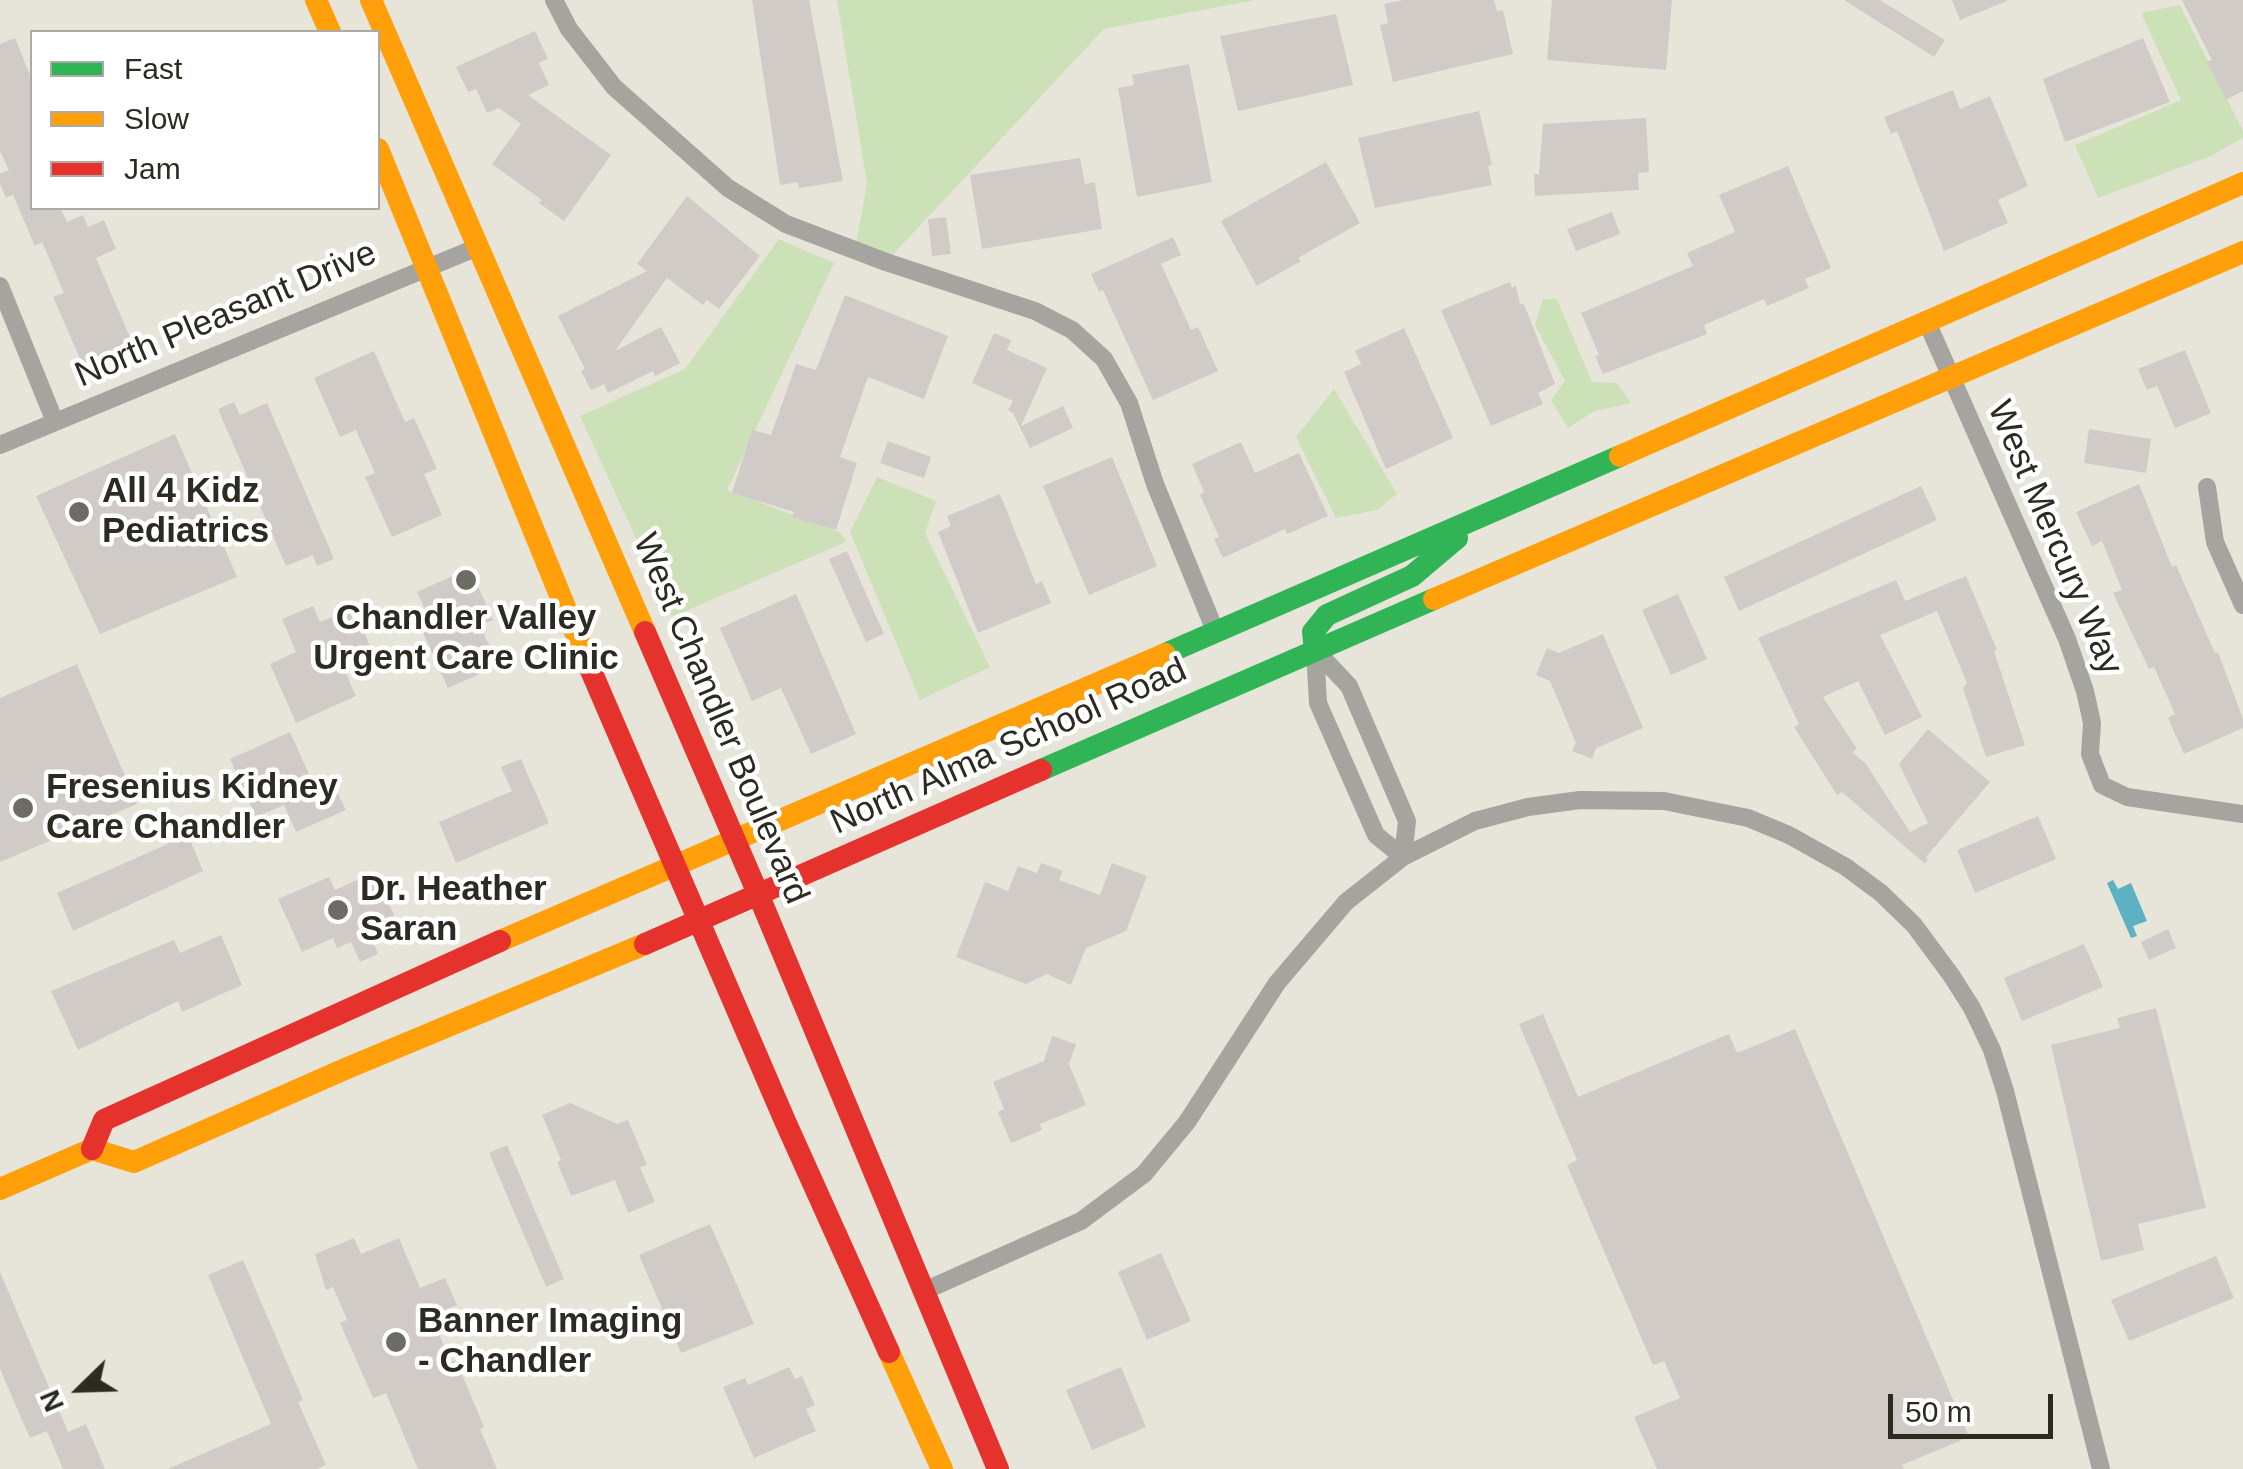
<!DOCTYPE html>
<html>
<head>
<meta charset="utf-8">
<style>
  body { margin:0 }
  #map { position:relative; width:2243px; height:1469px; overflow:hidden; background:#e7e5da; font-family:Arial,sans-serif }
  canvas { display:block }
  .legend { position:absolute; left:30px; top:30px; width:350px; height:180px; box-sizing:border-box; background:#fff; border:2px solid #abaaa7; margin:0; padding:12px 18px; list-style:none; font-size:30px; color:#2c2b22 }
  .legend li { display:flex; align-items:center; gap:20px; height:50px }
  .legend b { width:50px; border:2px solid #abaaa7 }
  .north { position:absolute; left:30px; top:1339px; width:100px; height:100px; -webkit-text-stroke:8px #fff; paint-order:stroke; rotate:247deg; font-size:28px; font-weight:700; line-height:40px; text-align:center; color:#2c2b22 }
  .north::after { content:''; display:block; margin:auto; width:35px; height:45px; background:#2c2b22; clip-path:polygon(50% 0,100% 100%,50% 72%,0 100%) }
  .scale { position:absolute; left:1888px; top:1394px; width:165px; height:45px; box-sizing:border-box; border:5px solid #2c2b22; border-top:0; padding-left:12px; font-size:30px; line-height:35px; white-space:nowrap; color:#2c2b22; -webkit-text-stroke:8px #fff; paint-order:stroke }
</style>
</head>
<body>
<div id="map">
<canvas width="2243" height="1469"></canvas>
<ul class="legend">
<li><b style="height:12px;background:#30b455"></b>Fast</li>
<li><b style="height:12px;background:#ff9f0a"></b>Slow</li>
<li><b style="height:12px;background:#e5322d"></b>Jam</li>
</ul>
<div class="north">N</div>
<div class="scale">50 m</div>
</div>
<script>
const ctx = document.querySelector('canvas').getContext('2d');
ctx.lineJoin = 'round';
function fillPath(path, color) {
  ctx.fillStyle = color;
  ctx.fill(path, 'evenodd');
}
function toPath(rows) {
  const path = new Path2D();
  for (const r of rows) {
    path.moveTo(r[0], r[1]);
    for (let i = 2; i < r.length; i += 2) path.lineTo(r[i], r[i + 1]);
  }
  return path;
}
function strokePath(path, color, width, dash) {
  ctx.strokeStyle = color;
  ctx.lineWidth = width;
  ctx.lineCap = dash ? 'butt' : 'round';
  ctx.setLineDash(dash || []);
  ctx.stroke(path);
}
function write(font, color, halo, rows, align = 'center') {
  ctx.font = font + ' Arial,sans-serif';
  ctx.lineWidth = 9;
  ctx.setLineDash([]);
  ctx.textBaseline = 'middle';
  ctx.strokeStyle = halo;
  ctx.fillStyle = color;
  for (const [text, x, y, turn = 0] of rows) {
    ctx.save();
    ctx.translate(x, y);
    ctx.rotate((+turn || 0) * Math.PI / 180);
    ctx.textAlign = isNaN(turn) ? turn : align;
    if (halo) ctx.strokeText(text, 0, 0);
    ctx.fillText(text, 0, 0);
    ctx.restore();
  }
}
const green = toPath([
  [837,0,1255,0,1104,29,886,262,855,249,867,184],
  [2180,5,2243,131,2243,138,2211,156,2098,198,2075,145,2181,100,2141,13],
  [779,239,834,263,727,490,841,533,846,542,672,617,580,416,685,369],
  [1543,299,1557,299,1592,382,1617,383,1631,403,1595,411,1568,428,1551,400,1565,381,1535,325],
  [1334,389,1397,494,1377,510,1336,518,1296,437],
  [877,477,936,501,925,533,990,667,920,700,850,532]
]);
const water = toPath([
  [2113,880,2118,889,2131,883,2147,921,2133,926,2137,936,2131,938,2107,883]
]);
const building = toPath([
  [752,0,809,0,843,181,799,188,798,182,780,185],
  [1403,0,1494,0,1497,11,1503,10,1513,54,1393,82,1380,25,1388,23,1384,4],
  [1552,0,1672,0,1666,70,1547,60],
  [1844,0,1880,0,1945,40,1934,57],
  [1952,0,2007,0,2007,1,1960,20],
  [2182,0,2243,0,2243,91,2226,100,2207,62,2212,60],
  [1336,14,1353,85,1238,111,1220,36],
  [535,31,548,59,539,63,549,85,528,95,611,155,564,221,539,203,542,200,492,164,521,124,499,108,487,113,476,89,468,92,456,67],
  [15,38,32,80,32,208,60,208,67,222,83,215,88,227,104,220,116,249,96,258,135,349,85,370,53,297,64,293,42,242,35,246,13,195,6,198,0,184,0,174,9,170,0,151,0,44],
  [2143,38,2170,102,2065,142,2043,79],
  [1189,64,1212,182,1137,197,1118,88,1134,85,1132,75],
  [1953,90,1960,109,1990,96,2028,186,1998,200,2008,223,1944,251,1897,131,1891,134,1884,117],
  [1479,111,1492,165,1488,166,1492,185,1375,208,1358,138],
  [1646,118,1649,172,1638,173,1639,190,1535,196,1534,174,1539,174,1543,124],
  [1080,158,1085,184,1095,182,1102,229,982,249,970,175],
  [1326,162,1360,223,1298,258,1301,261,1257,286,1221,221],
  [1788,166,1831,268,1805,279,1809,288,1767,306,1764,299,1704,325,1707,334,1603,374,1595,356,1599,355,1581,313,1693,266,1687,253,1735,232,1719,195],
  [687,196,760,256,719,309,707,300,703,305,667,278,615,351,661,327,680,363,655,376,653,371,608,393,604,384,591,390,581,371,585,369,558,316,647,271,637,264],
  [1612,212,1620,234,1576,251,1567,229],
  [946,217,951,254,932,256,928,219],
  [1173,237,1181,255,1161,264,1191,330,1198,327,1218,371,1153,400,1103,290,1099,292,1091,274],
  [1510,282,1512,288,1516,286,1520,304,1524,304,1555,384,1538,393,1543,404,1491,426,1441,310],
  [845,295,948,336,924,399,868,377,840,457,857,463,836,530,792,517,794,512,732,493,752,430,771,435,796,364,816,370],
  [1404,328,1453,438,1386,469,1344,372,1361,364,1355,351],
  [994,333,1011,340,1007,350,1047,368,1021,426,1063,406,1073,428,1030,448,1013,413,1008,410,1013,401,972,383],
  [2185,350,2211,413,2175,428,2157,386,2147,390,2138,369],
  [374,351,405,422,414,418,437,469,424,474,442,515,392,537,365,477,375,473,356,430,340,437,314,378],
  [234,402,240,415,267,403,334,559,317,566,313,555,286,566,218,409],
  [2089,429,2151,439,2146,473,2084,463],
  [175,434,237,577,100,634,36,496],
  [888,441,931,457,924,478,880,463],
  [1241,442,1255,473,1299,453,1328,516,1287,534,1285,529,1223,558,1214,539,1219,537,1200,495,1204,492,1192,464],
  [1112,457,1157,566,1089,595,1043,486],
  [2139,484,2172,567,2176,565,2215,653,2218,652,2243,719,2243,728,2184,754,2168,718,2175,714,2154,667,2149,669,2113,593,2122,590,2102,541,2092,546,2076,512],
  [1921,486,1937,520,1739,611,1724,577],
  [1000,494,1036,584,1042,581,1051,603,978,633,938,532,951,526,947,516],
  [847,551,884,634,866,642,829,559],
  [470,568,493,620,480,625,498,666,448,688,421,628,431,623,417,592],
  [1966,576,1997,650,1994,651,2025,745,1986,757,1963,688,1967,683,1937,611,1880,635,1922,717,1885,735,1858,681,1823,697,1857,749,1852,752,1866,764,1910,832,1928,823,1899,764,1928,729,1990,782,1926,857,1928,860,1925,864,1842,792,1837,795,1794,727,1799,724,1758,638,1896,580,1905,601],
  [796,594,856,734,811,754,781,688,752,701,720,628],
  [1678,594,1707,659,1671,675,1642,610],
  [313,606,320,622,355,608,374,657,344,669,356,696,296,723,270,664,296,652,282,619],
  [1603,634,1643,728,1596,748,1592,759,1572,751,1576,743,1550,681,1536,675,1547,648,1559,653],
  [77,664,137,804,0,862,0,698],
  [290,732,321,801,338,794,346,810,296,832,284,805,256,817,230,759],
  [521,759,549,823,456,863,439,822,512,791,501,767],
  [2038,816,2056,859,1975,893,1957,850],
  [188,835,203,871,73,931,57,893],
  [1041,863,1063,871,1059,880,1100,895,1112,863,1147,876,1126,931,1086,948,1071,985,1047,974,1026,984,956,957,985,882,1008,891,1018,866,1037,873],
  [375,872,397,922,370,934,378,954,360,962,351,942,337,948,333,938,302,952,278,899,329,877,335,890],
  [2168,929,2176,948,2149,960,2141,942],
  [221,935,242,985,182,1012,178,1001,78,1050,51,991,174,940,180,953],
  [2084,944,2103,987,2022,1021,2004,978],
  [2156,1008,2206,1208,2138,1224,2144,1250,2101,1261,2051,1045,2120,1028,2117,1018],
  [1543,1014,1578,1097,1729,1034,1737,1053,1795,1029,1969,1437,1902,1465,1904,1469,1657,1469,1634,1417,1680,1398,1664,1361,1653,1365,1567,1165,1577,1160,1519,1024],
  [1052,1036,1076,1044,1069,1064,1086,1105,1040,1124,1042,1130,1011,1143,998,1112,1004,1109,993,1082,1044,1061],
  [570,1103,617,1124,628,1120,647,1165,640,1167,655,1202,628,1213,615,1180,571,1196,557,1162,561,1160,542,1115],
  [507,1145,564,1279,546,1287,489,1153],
  [710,1224,754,1324,681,1353,639,1255],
  [354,1238,361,1254,399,1238,420,1288,445,1278,457,1305,431,1316,451,1362,456,1360,484,1427,480,1429,497,1469,418,1469,386,1393,373,1398,340,1323,347,1320,333,1287,326,1290,315,1254],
  [1161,1253,1191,1321,1147,1340,1118,1272],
  [2216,1256,2234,1298,2129,1341,2111,1300],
  [243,1260,303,1400,298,1402,326,1465,317,1469,168,1469,271,1424,208,1275],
  [0,1272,68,1432,86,1424,105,1469,63,1469,47,1431,30,1438,0,1369],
  [789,1367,795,1379,802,1376,815,1405,806,1409,816,1431,754,1458,723,1387,745,1378,748,1385],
  [1121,1367,1146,1427,1092,1450,1066,1390]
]);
const street = toPath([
  [554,0,569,29,614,87,728,188,786,224,886,262,1035,311,1072,330,1104,359,1129,403,1155,484,1216,633],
  [0,286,55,422],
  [1926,320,2067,639,2085,691,2092,723,2090,754,2102,785,2127,797,2243,814],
  [0,445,478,247],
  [2207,487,2215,542,2243,605],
  [1315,650,1349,686,1407,821,1403,857],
  [1315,650,1318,703,1376,835,1403,857],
  [924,1291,1081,1221,1144,1174,1187,1122,1277,983,1346,902,1403,857,1475,821,1528,807,1580,800,1664,801,1748,818,1789,835,1846,867,1881,893,1914,925,1951,975,1972,1008,1992,1050,2005,1091,2101,1469]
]);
const fast = toPath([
  [1315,650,1313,632,1327,615,1412,576,1457,538],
  [1165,654,1620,456],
  [1041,770,1434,599]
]);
const slow = toPath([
  [316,0,330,32],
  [371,0,645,632],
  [378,149,589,666],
  [1620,456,2243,183],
  [1434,599,2243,252],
  [500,941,1165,654],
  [0,1189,92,1149,134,1162,345,1069,645,944],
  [889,1352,942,1469]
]);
const jam = toPath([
  [645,632,759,896,998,1469],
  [589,666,785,1121,889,1352],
  [645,944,1041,770],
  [92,1149,104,1120,500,941]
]);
const markers = [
  [79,512,12,"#6d6c62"],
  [466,580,12,"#6d6c62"],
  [23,808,12,"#6d6c62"],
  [338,910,12,"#6d6c62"],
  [396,1342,12,"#6d6c62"]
];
const streetNames = [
  ["North Pleasant Drive",226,315,-23],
  ["West Mercury Way",2054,538,67],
  ["West Chandler Boulevard",720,719,67],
  ["North Alma School Road",1009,747,-24]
];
const poiNames = [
  ["All 4 Kidz",102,492],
  ["Pediatrics",102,532],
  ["Chandler Valley",466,619,"center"],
  ["Urgent Care Clinic",466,659,"center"],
  ["Fresenius Kidney",46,788],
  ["Care Chandler",46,828],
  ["Dr. Heather",360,890],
  ["Saran",360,930],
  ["Banner Imaging",418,1322],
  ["- Chandler",418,1362]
];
fillPath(green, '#cde1b9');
fillPath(water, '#5cb1c2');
fillPath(building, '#d0cbc7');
strokePath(street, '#a6a49f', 18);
strokePath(fast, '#30b455', 22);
strokePath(slow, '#ff9f0a', 22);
strokePath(jam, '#e5322d', 22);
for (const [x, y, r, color] of markers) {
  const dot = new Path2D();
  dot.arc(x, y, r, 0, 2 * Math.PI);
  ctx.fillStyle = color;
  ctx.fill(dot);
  strokePath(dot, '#fff', 4);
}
write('35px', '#2c2b22', '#fff', streetNames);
write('bold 35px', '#2c2b22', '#fff', poiNames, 'left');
</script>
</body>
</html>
